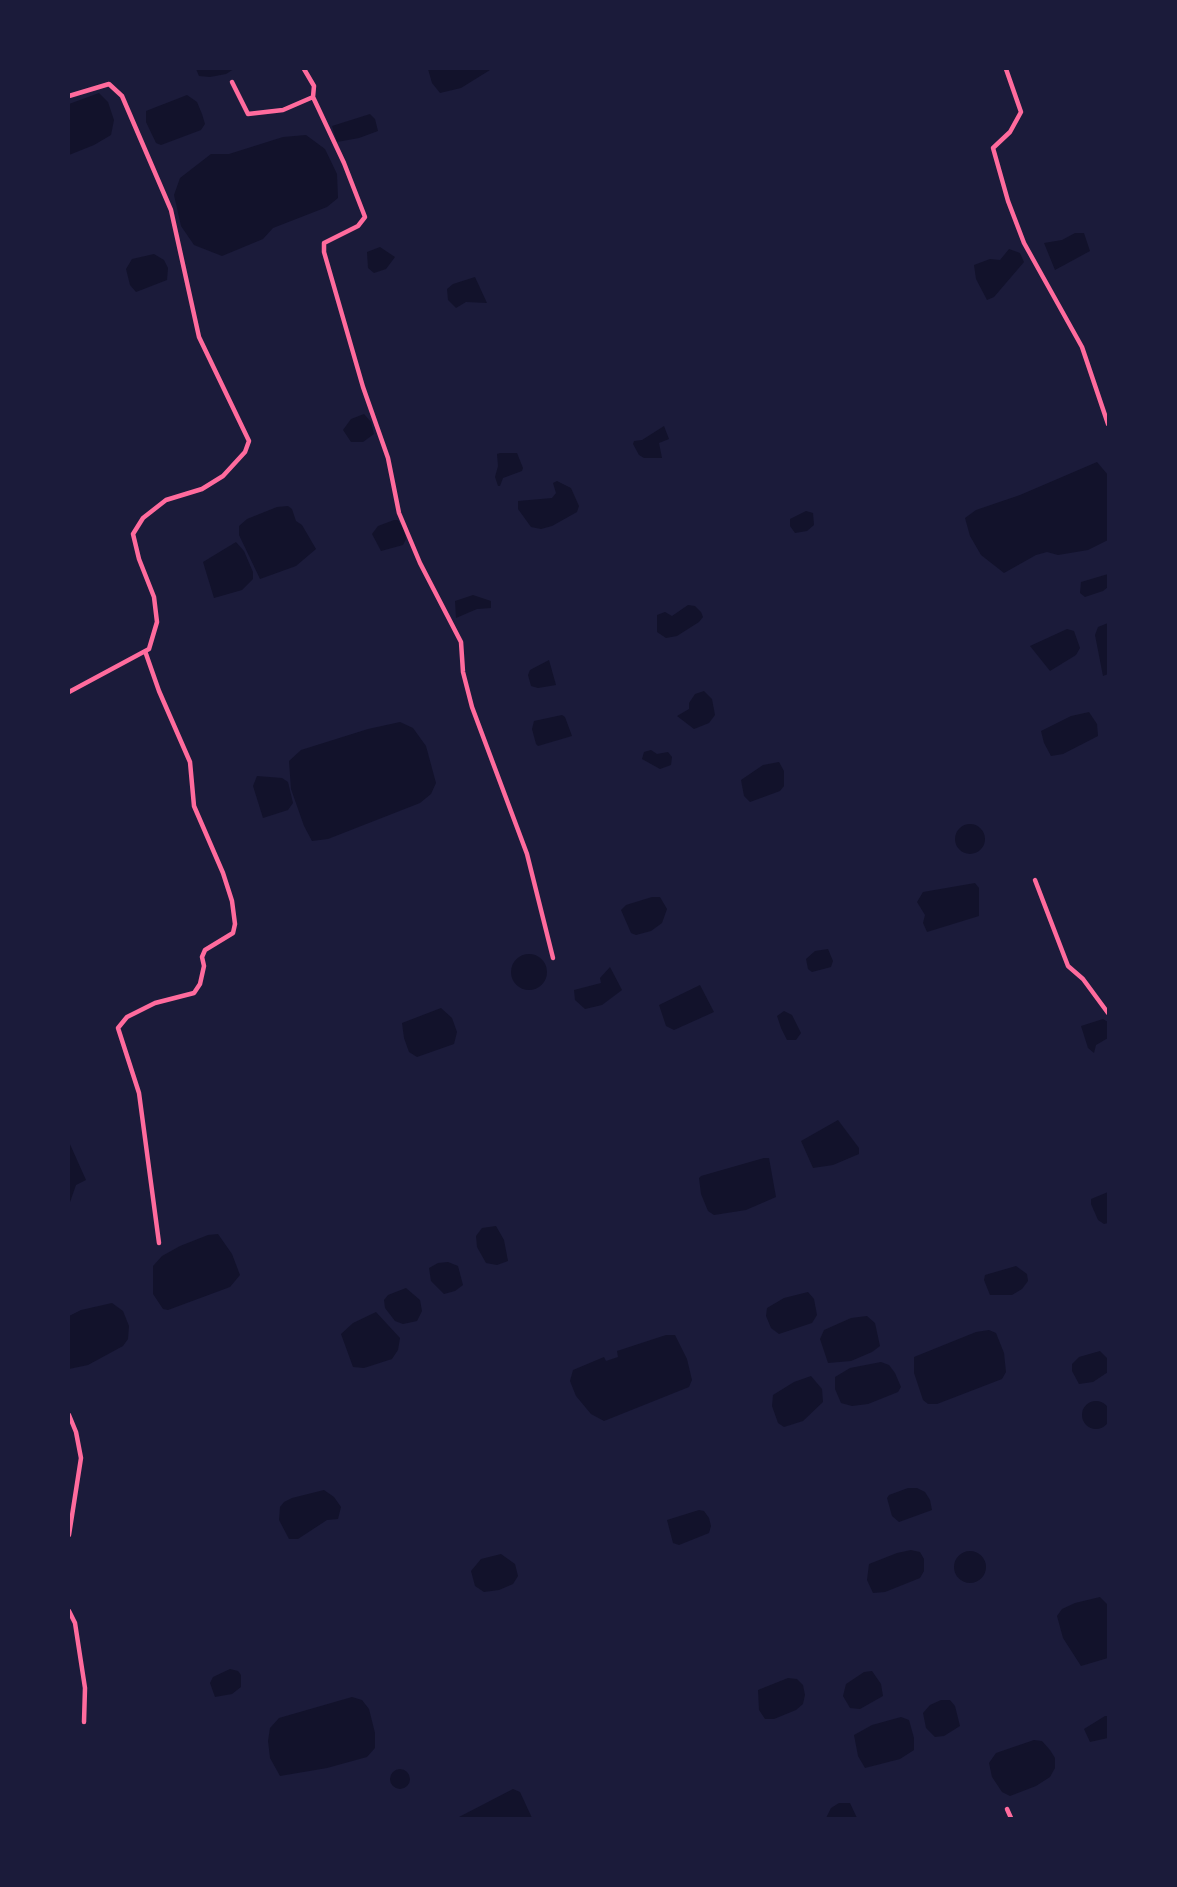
<!DOCTYPE html>
<html>
<head>
<meta charset="utf-8">
<style>
  body { margin:0 }
  #map { position:relative; width:1177px; height:1887px; overflow:hidden; background:#1b1b3a; font-family:Helvetica,sans-serif }
  canvas { display:block }
  .frame { position:absolute; inset:0; border:70px solid #1b1b3a; pointer-events:none }
</style>
</head>
<body>
<div id="map">
<canvas width="1177" height="1887"></canvas>
<div class="frame"></div>
</div>
<script>
const ctx = document.querySelector('canvas').getContext('2d');
ctx.lineJoin = 'round';
function fillPath(path, color) {
  ctx.fillStyle = color;
  ctx.fill(path, 'evenodd');
}
function toPath(rows) {
  const path = new Path2D();
  for (const r of rows) {
    if (r.length === 3) {
      path.moveTo(r[0] + r[2], r[1]);
      path.arc(r[0], r[1], r[2], 0, 2 * Math.PI);
      continue;
    }
    path.moveTo(r[0], r[1]);
    for (let i = 2; i < r.length; i += 2) path.lineTo(r[i], r[i + 1]);
  }
  return path;
}
function strokePath(path, color, width, dash) {
  ctx.strokeStyle = color;
  ctx.lineWidth = width;
  ctx.lineCap = dash ? 'butt' : 'round';
  ctx.setLineDash(dash || []);
  ctx.stroke(path);
}
const water = toPath([
  [196,69,234,69,226,74,210,77,199,76],
  [428,69,490,69,490,70,461,88,440,93,432,83],
  [99,93,108,102,114,120,111,135,94,145,69,155,69,104],
  [187,95,197,102,202,114,205,124,201,130,161,145,156,143,146,122,146,111],
  [370,114,375,119,378,131,359,138,337,142,332,126],
  [306,135,325,149,337,174,338,198,327,207,273,228,263,239,222,256,194,245,181,226,174,195,180,178,211,154,229,154,283,137],
  [1075,233,1084,233,1090,251,1055,270,1044,243,1062,240],
  [380,247,395,257,386,269,374,273,368,268,367,252],
  [1009,249,1020,253,1024,262,994,297,987,300,976,279,974,265,990,259,1000,260],
  [154,254,164,260,168,268,167,280,136,292,130,285,126,269,132,259],
  [475,277,487,303,466,302,456,308,448,300,447,289,453,284],
  [364,414,371,422,374,434,363,442,351,442,343,430,351,419],
  [664,426,669,439,659,443,662,458,644,458,639,455,633,444,634,441,642,440],
  [500,453,517,453,523,468,522,471,503,478,500,486,498,486,495,477,498,466,497,454],
  [1097,462,1108,475,1108,540,1088,550,1058,555,1047,552,1036,555,1004,573,981,555,970,536,965,518,976,510,1020,495],
  [557,481,571,488,579,506,577,512,552,526,541,529,531,527,518,509,518,501,552,498,556,493,553,483],
  [288,506,292,509,296,521,302,525,316,549,296,566,260,579,239,535,239,526,247,519,277,507],
  [806,511,813,513,814,525,807,531,795,533,790,526,790,519],
  [394,520,398,520,404,530,406,539,403,545,381,551,372,534,378,526],
  [236,542,244,551,253,572,253,579,242,590,214,598,203,562],
  [1108,574,1108,587,1103,591,1085,597,1080,593,1081,582],
  [473,595,491,601,491,608,477,609,456,618,455,601],
  [688,605,695,606,701,612,703,617,699,622,677,636,666,638,657,632,657,615,665,612,672,616],
  [1108,623,1108,674,1103,676,1095,635,1098,627],
  [1067,629,1074,631,1080,648,1076,655,1050,671,1030,646],
  [549,660,556,685,538,688,531,686,528,675,530,670],
  [704,691,712,699,715,715,709,723,694,729,677,716,689,709,689,703,695,694],
  [1089,712,1097,724,1098,736,1063,754,1051,756,1044,743,1041,731,1071,716],
  [562,715,565,717,572,736,538,746,536,744,532,729,534,721],
  [400,722,413,728,426,746,436,783,431,794,420,803,328,839,312,841,304,826,291,789,289,761,301,750,368,729],
  [651,750,657,754,668,752,672,757,671,765,660,769,642,759,644,752],
  [779,762,784,771,784,786,780,791,750,802,744,796,741,780,763,765],
  [257,776,282,778,288,782,293,803,288,810,263,818,253,786],
  [970,839,15],
  [975,883,979,888,979,916,927,932,923,923,925,915,917,902,923,892],
  [652,897,660,897,667,909,662,923,651,931,636,935,631,933,621,910,626,905],
  [828,949,833,961,831,967,812,972,808,969,806,959,815,951],
  [529,972,18],
  [610,967,622,990,602,1005,585,1009,575,1000,574,990,601,983,600,978],
  [700,985,714,1012,674,1030,666,1026,659,1005],
  [441,1008,452,1018,457,1032,454,1044,417,1057,409,1052,404,1038,402,1023],
  [784,1011,792,1015,801,1033,796,1040,787,1040,781,1028,777,1016],
  [1103,1019,1108,1022,1108,1038,1096,1045,1094,1053,1088,1048,1081,1026],
  [838,1120,859,1148,859,1154,833,1165,813,1168,801,1141],
  [69,1142,86,1180,76,1185,69,1205],
  [764,1158,769,1158,776,1197,746,1210,714,1215,708,1211,701,1194,699,1178,701,1176],
  [1108,1192,1108,1223,1104,1224,1098,1220,1091,1204,1091,1199],
  [496,1226,504,1240,508,1261,497,1265,486,1263,477,1247,476,1236,482,1228],
  [218,1234,232,1254,240,1275,230,1287,168,1310,163,1309,153,1294,153,1266,162,1256,180,1246,208,1235],
  [448,1262,458,1266,463,1285,455,1291,444,1294,431,1281,429,1268,438,1263],
  [1016,1266,1027,1274,1028,1281,1022,1289,1012,1295,990,1295,984,1280,985,1275],
  [406,1288,420,1300,422,1311,417,1321,403,1324,395,1321,385,1308,384,1300,388,1295],
  [808,1292,814,1299,817,1315,812,1323,779,1334,771,1328,766,1316,767,1308,784,1298],
  [112,1303,123,1311,129,1326,128,1339,123,1346,88,1365,69,1369,69,1316,81,1310],
  [376,1312,400,1338,398,1350,392,1359,364,1368,353,1367,341,1334,353,1323],
  [867,1316,875,1323,880,1346,872,1352,851,1361,828,1363,820,1339,824,1330,851,1318],
  [989,1330,996,1333,1004,1353,1006,1372,1002,1379,937,1404,928,1404,923,1400,914,1373,914,1357,976,1332],
  [666,1335,675,1335,687,1359,692,1380,689,1387,604,1421,591,1414,576,1396,570,1381,573,1370,604,1357,606,1361,618,1357,617,1351],
  [1100,1351,1108,1359,1108,1372,1093,1382,1079,1384,1072,1371,1072,1364,1079,1357],
  [881,1362,889,1365,895,1373,901,1387,898,1392,868,1404,852,1406,841,1403,835,1389,835,1377,850,1368],
  [811,1376,822,1389,823,1402,803,1421,784,1427,778,1423,772,1406,773,1395,794,1382],
  [1096,1415,14],
  [908,1488,917,1488,925,1492,930,1500,932,1510,899,1522,892,1516,887,1498,889,1495],
  [324,1490,334,1497,341,1507,338,1519,327,1520,298,1539,289,1539,279,1520,280,1507,284,1502,292,1498],
  [699,1510,704,1511,709,1518,711,1526,709,1533,679,1545,673,1543,667,1520],
  [911,1550,920,1552,924,1559,924,1571,920,1578,885,1592,873,1593,867,1580,869,1564,897,1553],
  [970,1567,16],
  [501,1554,515,1564,518,1576,513,1584,499,1590,484,1592,475,1586,471,1571,481,1559],
  [1100,1597,1108,1605,1108,1658,1081,1666,1063,1638,1057,1616,1062,1609,1075,1603],
  [230,1669,238,1671,241,1675,241,1687,232,1694,215,1697,210,1683,213,1677],
  [872,1671,881,1684,883,1696,860,1709,850,1708,843,1696,846,1684,864,1672],
  [788,1678,797,1679,803,1685,805,1695,803,1704,796,1710,774,1719,765,1719,759,1710,758,1690],
  [352,1697,362,1700,369,1709,375,1733,375,1748,367,1757,327,1768,280,1776,270,1758,268,1741,270,1728,279,1718],
  [941,1700,950,1700,955,1706,960,1726,944,1736,935,1737,926,1728,923,1713,930,1705],
  [1105,1716,1108,1716,1108,1738,1090,1742,1084,1729],
  [901,1717,909,1720,914,1738,914,1750,900,1759,865,1768,858,1756,854,1735,872,1725],
  [1034,1740,1042,1741,1050,1750,1055,1758,1055,1768,1050,1777,1036,1786,1010,1796,1002,1792,992,1777,989,1763,996,1753],
  [400,1779,10],
  [513,1789,520,1792,532,1818,457,1818],
  [839,1803,850,1803,857,1818,826,1818,831,1808]
]);
const minor = toPath([
  [1006,69,1021,112,1010,132,993,148,1008,201,1024,243,1082,347,1108,424],
  [232,82,248,114,283,110,313,97,314,86,304,69],
  [69,96,109,84,122,96,171,210,199,337,249,441,245,452,223,476,202,489,166,500,143,518,133,534,139,559,154,597,157,622,149,649,69,692],
  [313,97,344,163,365,217,358,226,324,243,324,252,363,387,388,458,399,513,420,563,461,642,463,672,472,707,527,854,553,958],
  [145,651,159,691,190,762,194,806,223,873,232,901,235,924,233,933,205,950,202,957,204,966,200,984,194,993,155,1003,127,1017,118,1028,139,1093,159,1243],
  [1035,880,1068,966,1083,979,1108,1013],
  [69,1415,76,1432,81,1458,69,1535],
  [69,1611,75,1623,85,1688,84,1722],
  [1007,1809,1011,1818]
]);
fillPath(water, '#12122b');
strokePath(minor, '#ff6b9d', 4.5);
</script>
</body>
</html>
